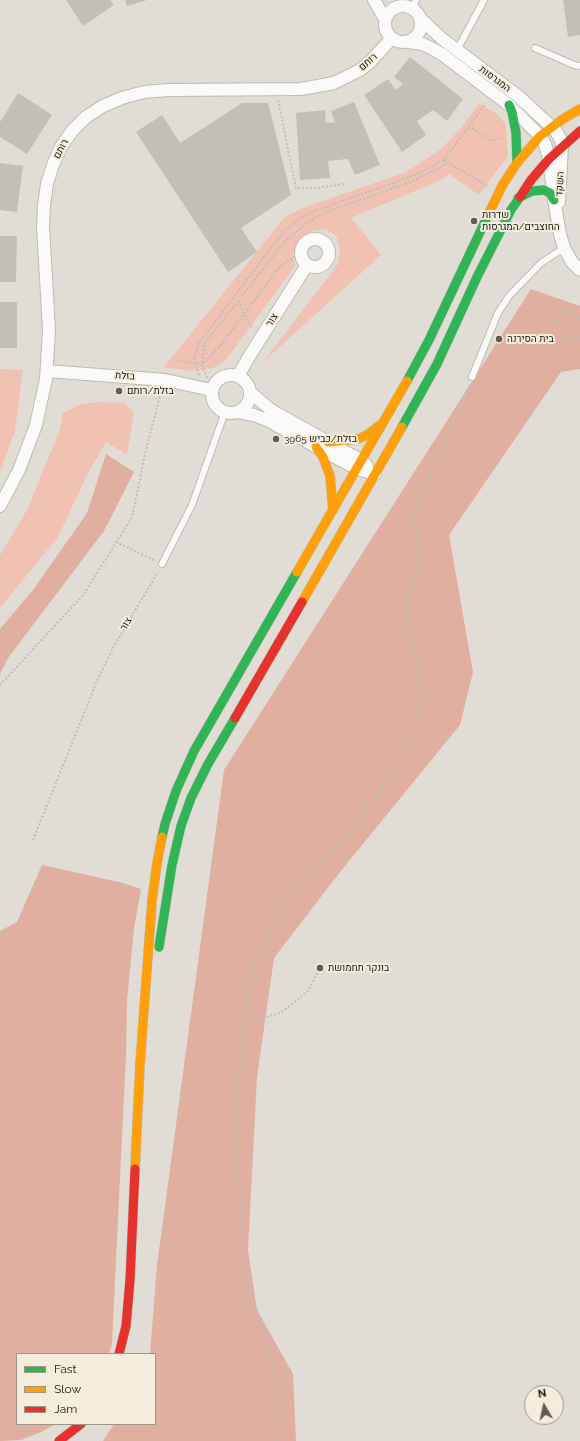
<!DOCTYPE html>
<html>
<head>
<meta charset="utf-8">
<style>
  body { margin:0 }
  #map { position:relative; width:580px; height:1441px; overflow:hidden; background:#e1ddd4; font-family:Raleway,sans-serif }
  canvas { display:block }
  .legend { position:absolute; left:16px; top:1353px; width:140px; height:72px; box-sizing:border-box; background:#f4eddc; border:1px solid #9c978a; margin:0; padding:5px 7px; list-style:none; font-size:12px; color:#181610 }
  .legend li { display:flex; align-items:center; gap:8px; height:20px }
  .legend b { width:20px; border:1px solid #9c978a }
  .north { position:absolute; left:524px; top:1385px; width:40px; height:40px; box-sizing:border-box; background:#f4eddc; border:1px solid #9c978a; border-radius:50%; rotate:351deg; font-size:11px; font-weight:700; line-height:16px; text-align:center; color:#181610 }
  .north::after { content:''; display:block; margin:auto; width:14px; height:18px; background:#5e5c55; clip-path:polygon(50% 0,100% 100%,50% 72%,0 100%) }
</style>
</head>
<body>
<div id="map">
<canvas width="580" height="1441"></canvas>
<ul class="legend">
<li><b style="height:5px;background:#30b455"></b>Fast</li>
<li><b style="height:5px;background:#ff9f0a"></b>Slow</li>
<li><b style="height:5px;background:#e5322d"></b>Jam</li>
</ul>
<div class="north">N</div>
</div>
<script>
const ctx = document.querySelector('canvas').getContext('2d');
ctx.lineJoin = 'round';
function fillPath(path, color) {
  ctx.fillStyle = color;
  ctx.fill(path, 'evenodd');
}
function toPath(rows) {
  const path = new Path2D();
  for (const r of rows) {
    if (r.length === 3) {
      path.moveTo(r[0] + r[2], r[1]);
      path.arc(r[0], r[1], r[2], 0, 2 * Math.PI);
      continue;
    }
    path.moveTo(r[0], r[1]);
    for (let i = 2; i < r.length; i += 2) path.lineTo(r[i], r[i + 1]);
  }
  return path;
}
function strokePath(path, color, width, dash) {
  ctx.strokeStyle = color;
  ctx.lineWidth = width;
  ctx.lineCap = dash ? 'butt' : 'round';
  ctx.setLineDash(dash || []);
  ctx.stroke(path);
}
function write(font, color, halo, rows, align = 'center') {
  ctx.font = font + ' Raleway,Heebo,sans-serif';
  ctx.lineWidth = 4;
  ctx.setLineDash([]);
  ctx.textBaseline = 'middle';
  ctx.strokeStyle = halo;
  ctx.fillStyle = color;
  for (const [text, x, y, turn = 0] of rows) {
    ctx.save();
    ctx.translate(x, y);
    ctx.rotate((+turn || 0) * Math.PI / 180);
    ctx.textAlign = isNaN(turn) ? turn : align;
    if (halo) ctx.strokeText(text, 0, 0);
    ctx.fillText(text, 0, 0);
    ctx.restore();
  }
}
const green = toPath([
  [479,103,497,114,506,125,508,156,479,195,449,174,443,179,351,218,381,255,264,361,338,264,340,250,336,235,325,229,313,231,301,240,293,254,295,266,226,360,213,368,190,371,164,367,284,218,300,209,406,172,441,149,461,128],
  [0,369,23,370,15,431,0,472],
  [101,402,124,403,134,413,127,455,106,442,89,471,58,537,0,608,0,555,27,510,60,430,63,413,82,404]
]);
const forest = toPath([
  [531,289,580,306,580,369,561,372,449,535,473,672,460,725,340,872,274,958,257,1077,248,1250,257,1310,293,1374,296,1441,103,1441,114,1424,155,1424,155,1354,150,1354,157,1265,224,770],
  [106,454,134,472,104,531,8,658,0,674,0,629,33,590,87,513],
  [42,865,123,883,141,889,134,928,127,1001,126,1055,113,1322,112,1343,109,1354,17,1354,17,1424,56,1424,41,1432,21,1440,0,1441,0,931,17,922]
]);
const building = toPath([
  [66,0,110,0,114,5,83,26],
  [125,0,147,0,127,6],
  [563,0,580,0,580,35,568,37],
  [410,57,463,99,447,121,433,110,417,121,426,135,402,152,364,95,388,79,396,90,403,84,394,77],
  [18,93,52,115,27,154,0,137,0,122],
  [354,102,380,165,355,175,348,159,328,161,330,178,300,180,296,113,325,110,326,123,335,122,331,111],
  [242,103,268,103,291,195,241,228,257,252,228,272,136,132,162,115,180,143],
  [0,163,23,166,17,212,0,210],
  [0,236,17,236,16,282,0,282],
  [0,302,17,302,17,348,0,348]
]);
const path = toPath([
  [278,100,296,188,316,188,344,184],
  [469,126,486,103],
  [444,160,487,186],
  [238,301,252,328],
  [580,319,571,311,558,312,561,338,580,337],
  [177,360,202,365,220,346,281,265,298,255],
  [199,375,194,359,199,343,284,231,300,218,315,211,415,175,444,160,469,126,490,141,503,137],
  [207,378,202,365,205,343,286,240,311,220,326,212,407,183,436,170,449,162],
  [116,542,154,560],
  [0,685,84,594,132,517,146,450,161,392],
  [33,840,97,681,114,646,158,572],
  [244,1025,282,1012,308,991,320,968],
  [277,1441,278,1384,266,1334,248,1286,241,1235,241,1191,236,1162,236,1111,246,1001,255,965,272,925,289,901,314,874,370,805,394,768,417,722,421,686,407,614,408,592,414,579,419,557,414,513,470,384]
]);
const lane = toPath([
  [413,9,416,0],
  [535,48,574,65,580,66],
  [457,50,484,0],
  [472,377,498,313,509,296,541,263,564,248],
  [162,564,192,505,225,412]
]);
const street = toPath([
  [374,0,385,19],
  [403,24,18],
  [420,18,441,38,518,96,556,131,561,140,562,146,559,202],
  [408,42,422,44,433,49,443,55,509,105,540,136,545,144,549,159,554,200,560,234,564,248,572,262,580,270],
  [315,253,14],
  [47,371,165,380,212,390],
  [231,394,19],
  [238,376,250,355,307,265],
  [250,392,271,410,362,461,367,466],
  [238,412,254,415,269,421,357,469,375,474],
  [0,506,19,470,36,425,46,379,49,330,43,227,44,205,47,184,53,165,61,147,72,131,86,117,103,106,122,98,144,92,169,90,301,89,334,83,360,70,371,61,391,39]
]);
const fast = toPath([
  [509,105,512,112,516,133,517,163],
  [518,198,532,191,544,190,550,193,554,200],
  [407,381,430,338,490,211],
  [402,427,437,364,477,277,511,210,520,197],
  [162,837,165,824,176,791,194,751,297,572],
  [159,947,172,865,181,826,191,798,208,764,235,718]
]);
const slow = toPath([
  [490,211,502,186,517,163,540,136,563,119,580,109],
  [328,442,358,439,367,435,380,425],
  [316,447,323,457,330,476,333,510],
  [297,572,407,381],
  [302,602,402,427],
  [135,1169,140,1064,152,901,157,863,162,837]
]);
const jam = toPath([
  [520,197,531,180,549,159,580,131],
  [235,718,302,602],
  [119,1354,126,1326,130,1280,135,1169],
  [59,1441,81,1424]
]);
const markers = [
  [474,221,4,"#5e5c55"],
  [499,339,4,"#5e5c55"],
  [119,391,4,"#5e5c55"],
  [276,439,4,"#5e5c55"],
  [320,968,4,"#5e5c55"]
];
const streetNames = [
  ["רותם",368,62,-41],
  ["המגרסות",495,79,37],
  ["רותם",61,149,-61],
  ["השקד",560,184,-87],
  ["צור",272,320,-58],
  ["בזלת",125,376,4],
  ["צור",126,624,-59]
];
const poiNames = [
  ["שדרות",482,215],
  ["החוצבים/המגרסות",482,227],
  ["בית הסירנה",507,339],
  ["בזלת/רותם",127,391],
  ["בזלת/כביש 3965",284,439],
  ["בונקר תחמושת",328,968]
];
fillPath(green, '#f1c2b1');
fillPath(forest, '#e0af9f');
fillPath(building, '#c1bfb8');
strokePath(lane, '#bebbb4', 8);
strokePath(street, '#bebbb4', 14);
strokePath(fast, '#bebbb4', 10);
strokePath(slow, '#bebbb4', 10);
strokePath(jam, '#bebbb4', 10);
strokePath(path, '#bfbeba', 2, [2, 2]);
strokePath(lane, '#fafaf9', 6);
strokePath(street, '#fafaf9', 12);
strokePath(fast, '#30b455', 9);
strokePath(slow, '#ff9f0a', 9);
strokePath(jam, '#e5322d', 9);
for (const [x, y, r, color] of markers) {
  const dot = new Path2D();
  dot.arc(x, y, r, 0, 2 * Math.PI);
  ctx.fillStyle = color;
  ctx.fill(dot);
  strokePath(dot, '#f4eddc', 1.5);
}
write('10px', '#181610', '#f4eddc', streetNames);
write('10px', '#181610', '#f4eddc', poiNames, 'left');
</script>
</body>
</html>
